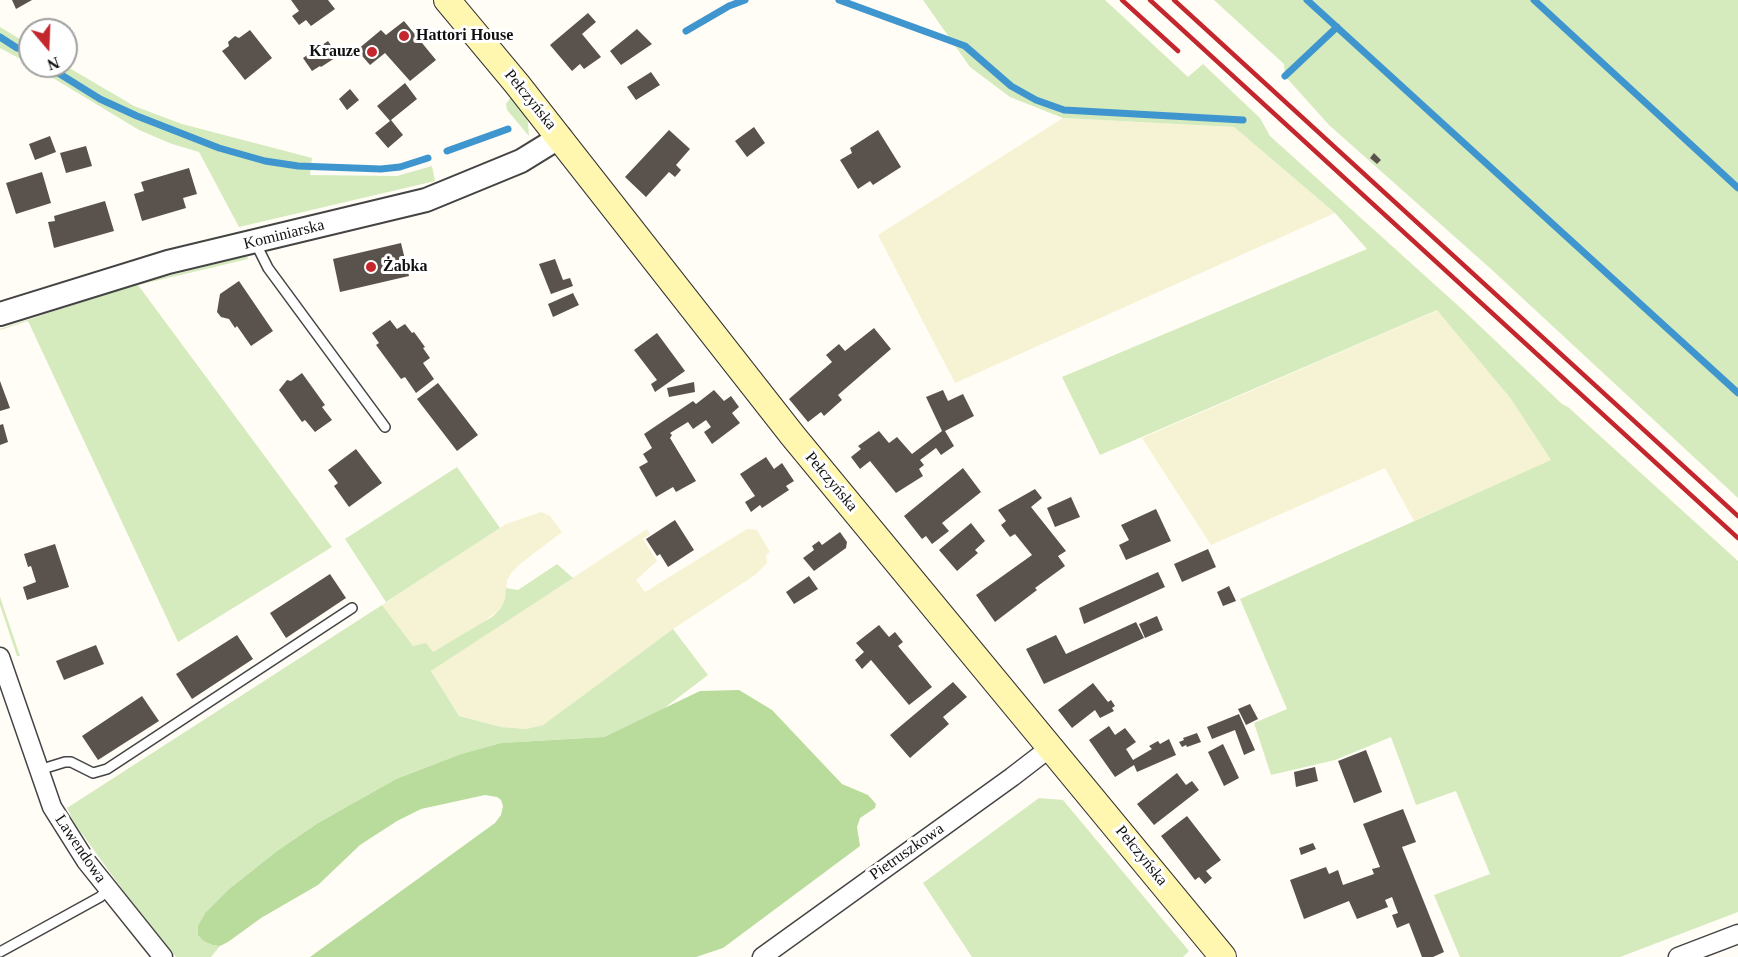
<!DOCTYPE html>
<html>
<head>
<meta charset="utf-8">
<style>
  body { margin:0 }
  #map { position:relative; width:1738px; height:957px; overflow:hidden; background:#fffdf5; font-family:"Times New Roman",serif }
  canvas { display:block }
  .north { position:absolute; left:18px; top:18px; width:60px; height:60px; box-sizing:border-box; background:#fff; border:2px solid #a0a0a0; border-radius:50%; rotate:161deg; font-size:16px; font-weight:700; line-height:24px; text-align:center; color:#111 }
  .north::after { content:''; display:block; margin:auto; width:21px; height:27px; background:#c4262e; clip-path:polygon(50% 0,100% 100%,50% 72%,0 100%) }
</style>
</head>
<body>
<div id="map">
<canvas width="1738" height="957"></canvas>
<div class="north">N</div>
</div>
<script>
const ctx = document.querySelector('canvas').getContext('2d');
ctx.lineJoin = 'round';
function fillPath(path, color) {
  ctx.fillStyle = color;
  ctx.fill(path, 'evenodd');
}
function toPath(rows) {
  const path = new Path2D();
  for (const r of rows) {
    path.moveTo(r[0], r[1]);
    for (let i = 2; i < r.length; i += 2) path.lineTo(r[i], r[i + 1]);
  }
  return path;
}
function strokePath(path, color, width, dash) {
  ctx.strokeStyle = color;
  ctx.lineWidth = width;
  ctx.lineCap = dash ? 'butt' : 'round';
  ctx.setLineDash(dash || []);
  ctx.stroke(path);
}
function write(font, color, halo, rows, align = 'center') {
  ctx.font = font + ' "Times New Roman",serif';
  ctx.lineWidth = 6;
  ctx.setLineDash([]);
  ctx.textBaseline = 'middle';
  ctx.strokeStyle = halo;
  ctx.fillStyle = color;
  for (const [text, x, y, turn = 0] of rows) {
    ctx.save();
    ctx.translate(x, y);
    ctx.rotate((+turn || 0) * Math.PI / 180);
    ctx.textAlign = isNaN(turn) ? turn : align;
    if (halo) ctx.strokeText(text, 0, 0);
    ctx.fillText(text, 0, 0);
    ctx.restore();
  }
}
const farmland = toPath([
  [1063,118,1234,127,1335,213,955,383,878,235],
  [1438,310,1511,399,1552,460,1414,521,1385,468,1211,545,1142,438],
  [541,512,550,516,562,532,520,564,512,572,507,580,505,599,501,608,476,628,433,652,413,646,382,605,506,524],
  [647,529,650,534,643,539,657,561,636,580,645,592,747,529,757,530,770,552,766,555,767,563,755,575,673,629,543,725,526,729,501,727,459,716,431,671]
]);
const green = toPath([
  [923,0,1105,0,1188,77,1203,64,1260,118,1270,136,1464,311,1562,404,1568,407,1738,561,1738,912,1620,957,1460,957,1434,895,1490,874,1456,791,1416,805,1391,737,1335,760,1271,775,1254,723,1287,709,1240,599,1551,460,1511,399,1437,310,1100,455,1062,377,1367,249,1335,213,1234,127,1063,118,1010,97,970,67],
  [1214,0,1738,0,1738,498,1491,269,1329,125,1285,76,1284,64],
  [0,27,30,45,30,64,0,48],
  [33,66,66,66,134,106,182,124,312,158,310,175,397,176,432,166,435,181,239,227,199,152,172,144,139,130],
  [511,97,525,114,528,123,529,136,507,110,506,104],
  [247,256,248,259,138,285,332,547,178,642,28,321,0,330,0,329,136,284],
  [457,467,500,528,386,602,345,539],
  [557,564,573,578,431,671,459,716,501,727,526,729,543,725,673,629,708,675,663,709,604,737,501,743,461,754,396,779,318,823,277,851,229,889,206,912,213,945,220,946,211,957,176,957,127,896,75,824,67,808,382,605,413,646,426,643,433,652,492,617,501,608,505,599,506,588,518,590],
  [0,597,20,656,17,656,0,605],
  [1039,798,1063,800,1189,951,1183,957,972,957,923,883]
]);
const forest = toPath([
  [739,690,772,710,842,784,868,795,876,804,875,808,860,818,857,827,860,846,723,948,696,957,310,957,495,823,501,815,503,806,501,800,497,797,485,795,421,809,397,821,360,845,318,885,261,918,228,942,220,946,213,945,204,941,198,935,198,926,206,912,229,889,277,851,318,823,396,779,461,754,501,743,604,737,700,691]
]);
const stream = toPath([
  [839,0,965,46,1011,86,1036,100,1064,110,1243,120],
  [1307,0,1738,393],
  [1534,0,1738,188],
  [686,31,729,6,745,0],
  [0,37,17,48],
  [47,66,100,99,137,116,219,148,265,161,298,166,381,169,400,167,428,158],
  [1285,76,1337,27],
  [447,151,508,129]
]);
const building = toPath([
  [12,0,32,0,16,9],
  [291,0,328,0,335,9,311,26,306,20,299,25,292,16,299,11],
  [588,13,596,22,582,34,601,57,584,69,580,64,572,71,550,45],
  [404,21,436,60,410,81,385,53,370,65,357,50,381,30,386,35],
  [637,29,652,44,621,65,610,51],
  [250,30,272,58,245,80,222,51,229,46,228,42,235,36,239,38],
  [328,41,338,56,321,67,320,66,312,71,303,58],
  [651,72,660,85,636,100,627,87],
  [405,83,417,99,391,120,403,135,388,148,375,133,390,121,377,106],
  [350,89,359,100,347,110,339,99],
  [754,127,765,143,747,157,735,141],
  [669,130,690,149,676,165,681,170,675,177,669,172,646,197,625,177],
  [878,130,901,167,873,185,870,181,858,189,840,160,852,153,850,148],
  [50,136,56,152,35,160,29,144],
  [86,146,92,166,66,173,60,153],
  [1374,153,1381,160,1377,164,1370,158],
  [189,168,197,194,183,198,186,208,142,221,134,194,144,191,141,182],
  [42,172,51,203,16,214,6,183],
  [105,201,114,231,54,248,48,222,55,221,54,216],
  [401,243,409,276,340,292,333,259],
  [555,259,563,280,570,278,573,286,551,294,539,264],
  [239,281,273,331,251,346,237,326,235,328,229,319,221,317,217,312,220,294],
  [573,293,579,305,553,317,548,304],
  [390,320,397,329,405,324,412,333,414,332,425,347,423,348,430,358,423,363,434,379,416,393,405,377,401,379,376,345,379,343,372,333],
  [874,328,891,349,838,395,842,400,824,416,821,412,808,422,789,399,832,362,826,355,839,344,845,351],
  [657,333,685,371,655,392,651,384,657,380,634,350],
  [302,373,325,405,322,407,332,420,315,432,305,420,302,422,279,390,287,380,291,381],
  [0,381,10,408,0,411],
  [694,382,695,392,669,397,667,388],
  [438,383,478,435,457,451,417,399],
  [714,390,724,401,731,396,739,407,732,413,740,423,712,444,704,432,711,427,706,420,693,429,688,422,670,433,672,435,670,438,696,481,676,492,673,487,656,497,639,467,648,462,643,454,652,448,644,434,693,401,696,404],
  [943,390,948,401,963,394,974,416,945,431,954,446,941,455,936,448,920,460,924,465,919,469,923,476,896,493,870,461,860,469,851,457,861,449,858,446,879,431,889,443,897,437,912,454,942,431,926,397],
  [3,424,8,442,0,445,0,425],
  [356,449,382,483,349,507,334,486,338,483,328,470],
  [766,457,774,469,782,463,794,481,786,486,789,490,762,508,760,505,751,512,745,502,755,496,740,474],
  [963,468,981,492,942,523,949,531,932,544,926,536,922,539,904,516],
  [1035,489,1042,498,1031,507,1066,551,1058,556,1065,566,1035,588,1037,590,995,622,976,595,1032,555,1015,534,1010,537,1001,525,1006,521,998,510],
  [1071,497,1080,517,1055,527,1047,508],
  [1156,509,1171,541,1126,560,1119,545,1129,540,1121,525],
  [675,520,694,550,668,567,660,554,657,556,646,539],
  [971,523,985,541,975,550,978,553,957,571,939,550],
  [840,532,847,542,846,548,814,571,803,558,814,550,812,546,819,541,822,545],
  [55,544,69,587,27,600,23,587,36,582,31,566,28,567,24,554],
  [1208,549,1216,567,1182,582,1174,564],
  [1158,572,1165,587,1084,624,1079,608],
  [330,574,346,598,286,638,270,613],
  [809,576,818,589,794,604,786,592],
  [1229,586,1236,601,1223,606,1217,592],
  [1157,616,1163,630,1145,638,1139,624],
  [1136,622,1144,638,1044,684,1026,649,1056,635,1066,654],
  [879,625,889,637,895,632,903,642,898,646,932,687,909,705,871,660,862,669,855,660,864,652,856,643],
  [237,635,253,659,192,699,176,674],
  [96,645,104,664,64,680,56,661],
  [953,682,967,697,943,717,949,724,910,758,890,735],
  [1093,683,1108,702,1111,700,1115,706,1112,708,1114,711,1100,718,1095,710,1072,728,1058,710],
  [142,696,159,721,98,760,82,736],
  [1250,704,1258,719,1246,725,1238,709],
  [1239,714,1255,750,1244,755,1235,730,1212,739,1207,727],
  [1109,726,1115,735,1125,728,1136,742,1126,749,1133,760,1152,749,1149,746,1158,741,1160,744,1169,739,1176,755,1137,772,1134,765,1115,777,1089,740],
  [1197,733,1201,742,1187,747,1186,745,1182,747,1179,742,1184,740,1183,738],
  [1223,744,1239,778,1224,786,1208,752],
  [1366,750,1382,792,1354,803,1338,761],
  [1315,767,1318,781,1296,787,1294,772],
  [1177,773,1186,785,1192,781,1199,790,1154,825,1137,804],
  [1403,809,1416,842,1402,847,1444,952,1433,957,1422,957,1409,923,1397,928,1392,915,1398,913,1392,897,1385,900,1388,907,1357,919,1349,901,1304,919,1290,880,1326,867,1329,874,1338,870,1343,885,1374,874,1372,869,1380,867,1363,824],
  [1187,816,1221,860,1206,871,1212,878,1205,884,1199,877,1195,880,1161,836],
  [1313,843,1316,849,1301,855,1299,848]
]);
const service = toPath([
  [255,242,268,268,385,427],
  [39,770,65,762,71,762,93,773,107,769,352,608],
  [0,952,100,897,108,890]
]);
const minor = toPath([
  [0,657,52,807,86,861,163,957],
  [762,957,1012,777,1051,747],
  [1678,957,1738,934]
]);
const tertiary = toPath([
  [0,314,168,262,426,200,521,161,560,137]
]);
const secondary = toPath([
  [447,0,517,84,793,436,1223,957]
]);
const rail = toPath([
  [1122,0,1178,51],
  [1150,0,1738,538],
  [1174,0,1738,516]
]);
const markers = [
  [404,36,6,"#c4262e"],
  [372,52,6,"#c4262e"],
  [371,267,6,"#c4262e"]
];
const poiNames = [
  ["Hattori House",416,36],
  ["Krauze",360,52,"right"],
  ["Żabka",383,267]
];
const streetNames = [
  ["Pełczyńska",530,100,51],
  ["Kominiarska",284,235,-14],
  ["Pełczyńska",831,482,50],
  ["Lawendowa",80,849,56],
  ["Pietruszkowa",907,852,-35],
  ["Pełczyńska",1141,856,51]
];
fillPath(farmland, '#f6f3d4');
fillPath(green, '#d5ebbd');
fillPath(forest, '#b9dc9c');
strokePath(stream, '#3f96cf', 7);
fillPath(building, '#5a524d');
strokePath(service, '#444', 12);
strokePath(minor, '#444', 21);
strokePath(tertiary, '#444', 26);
strokePath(secondary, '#333', 28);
strokePath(service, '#fff', 9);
strokePath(minor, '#fff', 18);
strokePath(tertiary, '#fff', 22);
strokePath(secondary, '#fff6b0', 26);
strokePath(rail, '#c4262e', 4.5);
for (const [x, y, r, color] of markers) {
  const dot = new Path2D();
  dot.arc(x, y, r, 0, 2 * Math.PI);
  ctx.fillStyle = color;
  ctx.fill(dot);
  strokePath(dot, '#fff', 2);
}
write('bold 16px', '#111', '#fff', poiNames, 'left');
write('16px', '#111', '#fff', streetNames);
</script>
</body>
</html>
